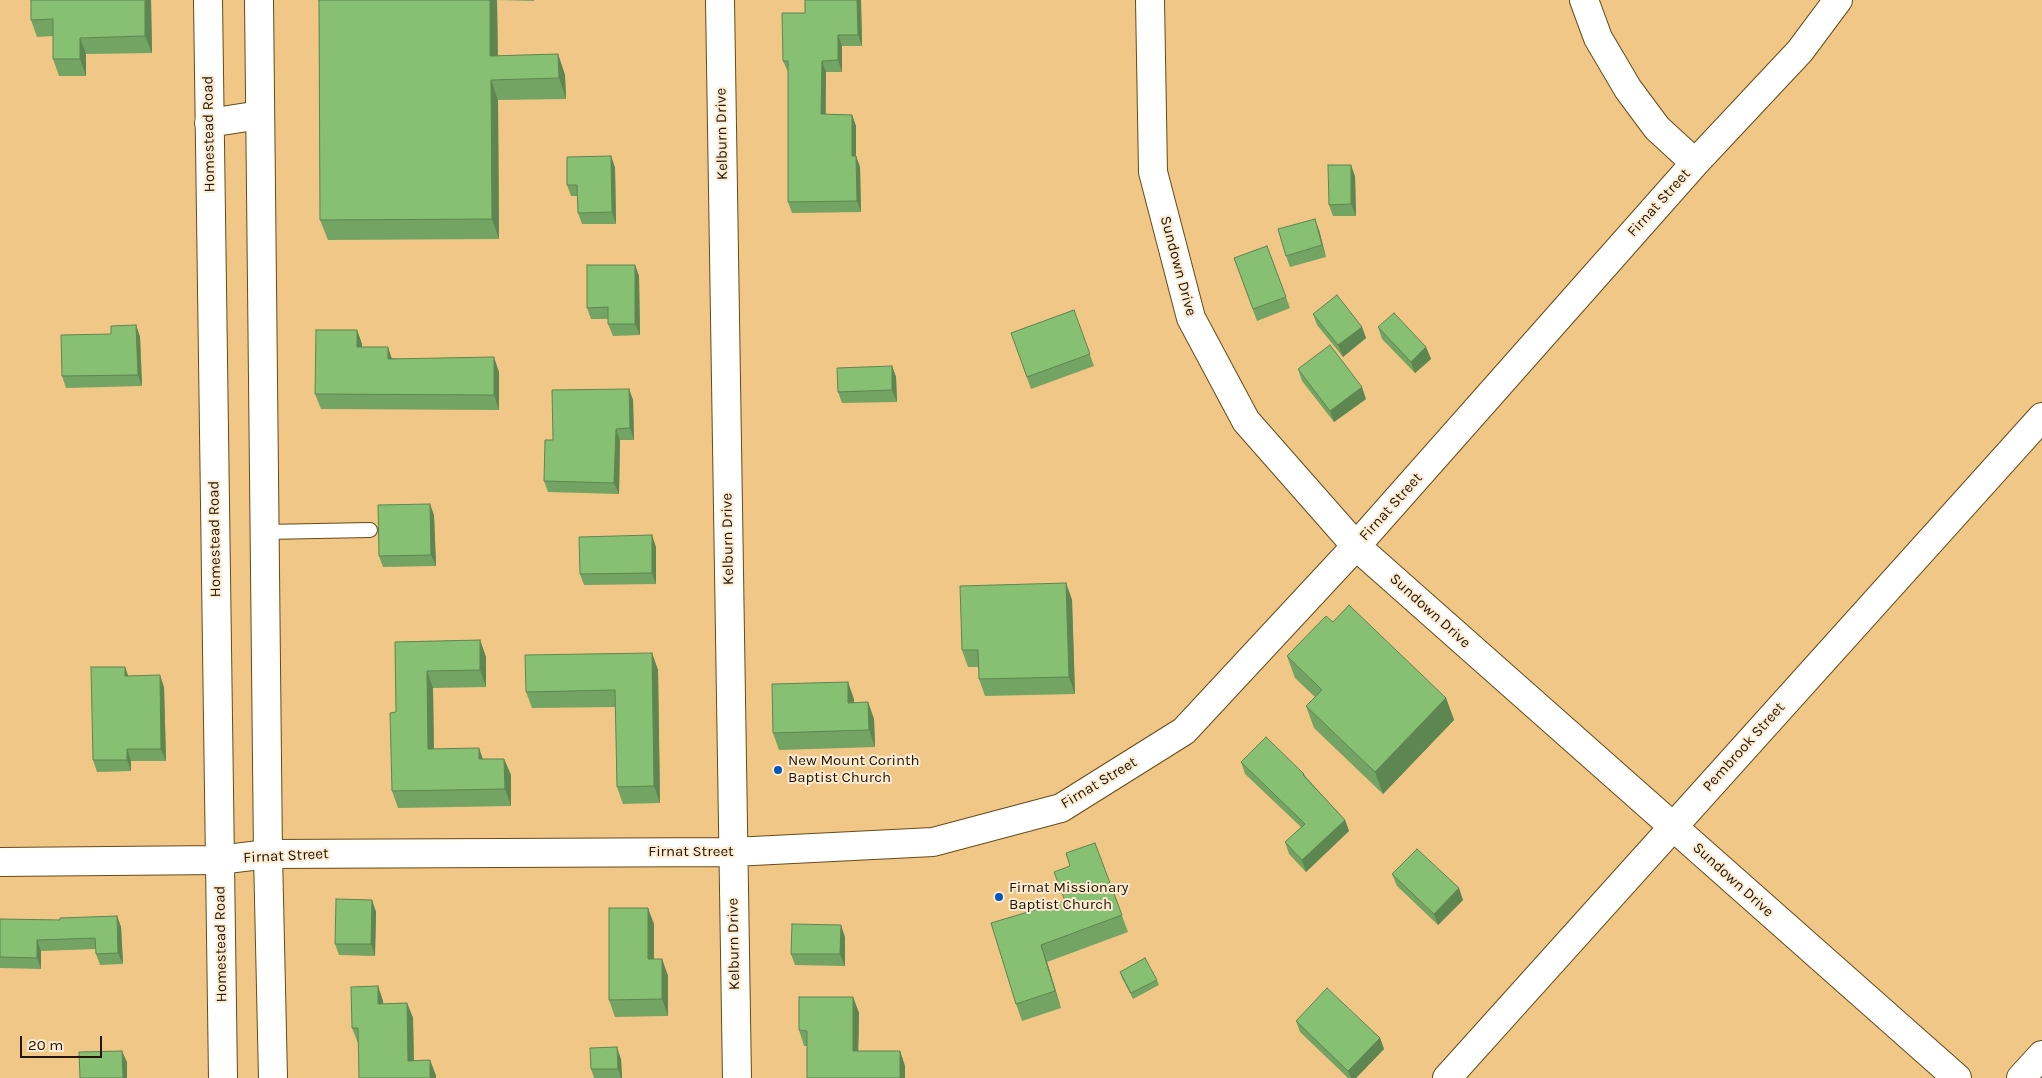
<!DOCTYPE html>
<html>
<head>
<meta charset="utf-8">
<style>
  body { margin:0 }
  #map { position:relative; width:2042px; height:1078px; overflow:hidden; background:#f0c786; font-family:Karla,sans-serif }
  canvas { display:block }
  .scale { position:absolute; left:20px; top:1036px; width:82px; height:22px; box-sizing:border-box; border:2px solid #241500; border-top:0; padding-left:6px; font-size:15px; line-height:18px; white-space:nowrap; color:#241500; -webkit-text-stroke:4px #fdecd3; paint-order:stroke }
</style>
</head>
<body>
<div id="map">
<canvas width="2042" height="1078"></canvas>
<div class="scale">20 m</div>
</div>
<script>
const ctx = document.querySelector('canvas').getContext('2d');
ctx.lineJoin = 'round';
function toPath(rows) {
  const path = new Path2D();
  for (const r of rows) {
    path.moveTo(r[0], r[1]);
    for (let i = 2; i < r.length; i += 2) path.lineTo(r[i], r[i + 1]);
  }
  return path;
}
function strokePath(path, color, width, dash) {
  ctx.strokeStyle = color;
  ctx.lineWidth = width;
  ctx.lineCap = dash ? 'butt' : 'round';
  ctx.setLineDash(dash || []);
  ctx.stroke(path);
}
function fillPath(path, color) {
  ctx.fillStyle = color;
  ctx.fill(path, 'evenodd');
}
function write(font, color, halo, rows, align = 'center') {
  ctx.font = font + ' Karla,sans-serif';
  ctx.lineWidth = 4;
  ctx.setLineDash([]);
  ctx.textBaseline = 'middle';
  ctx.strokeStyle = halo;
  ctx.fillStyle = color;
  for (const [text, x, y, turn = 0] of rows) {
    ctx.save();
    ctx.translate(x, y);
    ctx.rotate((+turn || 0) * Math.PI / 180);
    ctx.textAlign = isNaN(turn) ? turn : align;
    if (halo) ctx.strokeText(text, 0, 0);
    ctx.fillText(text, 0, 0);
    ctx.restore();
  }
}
const lane = toPath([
  [265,532,370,530]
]);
const street = toPath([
  [720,0,737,1078],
  [1150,0,1153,172,1191,318,1246,421,1356,546,1957,1078],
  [1584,0,1598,38,1628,89,1657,128,1695,163],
  [0,862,219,860,268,854,733,852,933,842,1061,808,1184,731,1356,546,1695,163,1800,51,1838,0],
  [1447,1078,2042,417],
  [2021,1078,2042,1055]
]);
const secondary = toPath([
  [208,0,223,1078],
  [259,0,268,854,273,1078],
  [209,123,260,115]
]);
const wall = toPath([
  [31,0,151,0,152,53,86,54,86,76,59,76,53,59,53,36,37,37,31,20],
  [319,0,534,0,534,1,497,0,498,56,558,54,565,75,566,99,498,100,499,239,328,240,320,220],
  [805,0,861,0,862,46,842,46,842,72,826,72,826,114,852,115,856,126,856,156,860,167,861,212,792,213,788,202,788,72,783,61,805,13],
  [611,156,615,168,616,224,582,224,578,213,578,196,571,196,567,185],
  [1355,176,1356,216,1333,216,1329,205],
  [1319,230,1326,257,1290,267,1286,256],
  [1267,246,1290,308,1257,321,1234,258],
  [635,265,639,276,640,335,613,336,608,324,608,319,591,319,587,308],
  [1074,310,1094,366,1031,389,1011,333],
  [1313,314,1362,327,1366,338,1343,357,1317,325],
  [136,325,140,337,142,386,66,388,62,376,111,334],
  [1378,327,1426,347,1431,359,1415,373,1382,339],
  [357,330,362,344,362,347,392,358,499,372,499,410,321,409,315,394],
  [892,366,896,377,897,402,842,403,838,392],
  [1298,369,1366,399,1334,422,1302,381],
  [629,389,633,400,634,440,620,440,619,494,548,492,544,481,553,440],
  [434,515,436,566,383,567,379,556],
  [656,547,656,584,584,585,580,574],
  [1066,583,1072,600,1075,694,985,696,979,679,979,667,968,667,962,650],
  [1333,622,1446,698,1454,720,1383,794,1314,728,1306,706,1315,697,1295,678,1287,656],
  [480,640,486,657,486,687,433,688,434,749,482,759,504,759,511,775,511,806,398,808,392,791,396,712,395,642],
  [652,653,658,670,660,803,623,804,617,787,616,707,532,708,526,692],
  [125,667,128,676,164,687,166,761,131,761,131,771,97,772,93,760],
  [854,699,854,703,868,702,874,719,875,747,779,750,773,733],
  [1241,762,1304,774,1306,777,1345,820,1349,831,1306,872,1289,854,1285,842,1301,827,1245,774],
  [1095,843,1128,932,1047,962,1061,1008,1022,1021,1016,1004,991,923,1065,901,1070,866],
  [1392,874,1463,900,1438,925,1397,886],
  [372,900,376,912,375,956,339,955,335,944],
  [117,916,121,927,123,964,100,965,96,954,96,949,41,951,41,969,0,968,0,919,60,920],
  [654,924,654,959,662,959,668,976,668,1016,615,1017,609,1000],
  [845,937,845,966,795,965,791,954],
  [1120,972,1157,980,1159,985,1133,999,1122,978],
  [378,986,383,1001,383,1004,407,1003,413,1018,414,1061,430,1060,436,1076,358,1043,352,1028],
  [853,997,859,1013,858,1051,900,1051,905,1066,905,1078,807,1078,807,1046,804,1046,799,1030],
  [1296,1021,1380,1038,1384,1049,1356,1078,1348,1078,1300,1032],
  [621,1059,622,1078,594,1078,591,1069]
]);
const shadedWall = toPath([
  [145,0,151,0,152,53,145,36],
  [490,0,497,0,498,77,490,56],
  [857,0,861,0,862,46,858,35],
  [838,35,842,46,842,72,838,60],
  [80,38,86,54,86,76,80,59],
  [558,54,565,75,566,99,559,78],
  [822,61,826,72,825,125,821,114],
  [491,80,498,100,499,239,492,219],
  [852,115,856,126,856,167,852,156],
  [611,156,615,168,616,224,612,212],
  [856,156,860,167,861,212,857,201],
  [1351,165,1355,176,1356,216,1351,204],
  [1315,219,1319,230,1326,257,1322,245],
  [635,265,639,276,640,335,635,324],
  [136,325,140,337,142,386,138,375],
  [1362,327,1366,338,1343,357,1338,345],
  [357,330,362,344,362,362,357,347],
  [388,347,393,362,388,359],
  [1426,347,1431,359,1415,373,1411,362],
  [494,357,499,372,499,410,494,395],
  [892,366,896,377,897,402,892,390],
  [1362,387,1366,399,1334,422,1330,411],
  [629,389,633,400,634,440,630,428],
  [616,429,620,440,619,494,614,483],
  [430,504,434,515,436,566,431,555],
  [652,535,656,547,656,584,652,573],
  [1066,583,1072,600,1075,694,1069,677],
  [480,640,486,657,486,687,480,670],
  [652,653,658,670,660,803,654,786],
  [125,667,129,678,125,676],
  [427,671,433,688,434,766,428,749],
  [160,675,164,687,166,761,161,749],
  [848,682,854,699,854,720,848,703],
  [1446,698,1454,720,1383,794,1375,772],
  [868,702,874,719,875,747,869,730],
  [479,748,485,765,479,759],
  [127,749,131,761,131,771,127,760],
  [504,759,511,775,511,806,505,789],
  [1345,820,1349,831,1306,872,1302,860],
  [1459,888,1463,900,1438,925,1434,914],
  [372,900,376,912,375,956,371,944],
  [648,908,654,924,654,976,648,959],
  [117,916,121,927,123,964,118,953],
  [841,925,845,937,845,966,840,954],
  [37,940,41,951,41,969,37,958],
  [1041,945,1047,962,1061,1008,1055,991],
  [662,959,668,976,668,1016,662,999],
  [378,986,383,1001,384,1019,378,1004],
  [853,997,859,1013,858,1066,853,1051],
  [407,1003,413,1018,414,1076,408,1061],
  [1380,1038,1384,1049,1356,1078,1351,1078,1348,1071],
  [617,1047,621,1059,622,1078,621,1078,618,1069],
  [122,1051,127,1062,127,1078,123,1078],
  [900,1051,905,1066,905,1078,900,1078],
  [430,1060,436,1076,436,1078,430,1078]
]);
const building = toPath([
  [31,0,145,0,145,36,80,38,80,59,53,59,53,19,31,20,31,0],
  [319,0,490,0,490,56,558,54,559,78,491,80,492,219,320,220,319,0],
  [805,0,857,0,858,35,838,35,838,60,822,61,821,114,852,115,852,156,856,156,857,201,788,202,788,61,783,61,782,13,805,13,805,0],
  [611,156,612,212,578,213,577,185,567,185,567,157,611,156],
  [1328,165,1351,165,1351,204,1329,205,1328,165],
  [1315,219,1322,245,1286,256,1278,229,1315,219],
  [1267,246,1286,297,1253,309,1234,258,1267,246],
  [587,265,635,265,635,324,608,324,608,307,587,308,587,265],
  [1337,295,1362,327,1338,345,1313,314,1337,295],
  [1074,310,1090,354,1027,377,1011,333,1074,310],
  [1394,313,1426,347,1411,362,1378,327,1394,313],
  [136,325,138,375,62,376,61,335,111,334,111,326,136,325],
  [316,330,357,330,357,347,388,347,388,359,494,357,494,395,315,394,316,330],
  [1330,345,1362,387,1330,411,1298,369,1330,345],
  [892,366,892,390,838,392,837,368,892,366],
  [629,389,630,428,616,429,614,483,544,481,545,440,553,440,552,390,629,389],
  [430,504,431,555,379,556,378,505,430,504],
  [652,535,652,573,580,574,579,537,652,535],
  [1066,583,1069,677,979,679,978,650,962,650,960,586,1066,583],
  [1349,605,1446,698,1375,772,1306,706,1322,690,1287,656,1326,616,1333,622,1349,605],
  [480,640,480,670,427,671,428,749,479,748,479,759,504,759,505,789,392,791,390,713,396,712,395,642,480,640],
  [652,653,654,786,617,787,615,690,526,692,525,655,652,653],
  [91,667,125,667,125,676,160,675,161,749,127,749,127,760,93,760,91,667],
  [848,682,848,703,868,702,869,730,773,733,772,684,848,682],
  [1266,737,1304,774,1303,775,1345,820,1302,860,1285,842,1305,824,1241,762,1266,737],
  [1095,843,1122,915,1041,945,1055,991,1016,1004,991,923,1065,901,1054,872,1070,866,1066,853,1095,843],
  [1417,849,1459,888,1434,914,1392,874,1417,849],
  [336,899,372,900,371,944,335,944,336,899],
  [609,908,648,908,648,959,662,959,662,999,609,1000,609,908],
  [117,916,118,953,96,954,95,938,37,940,37,958,0,957,0,919,60,920,60,918,117,916],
  [792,924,841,925,840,954,791,954,792,924],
  [1145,958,1157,980,1131,993,1120,972,1145,958],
  [378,986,378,1004,407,1003,408,1061,430,1060,430,1078,359,1078,358,1028,352,1028,351,987,378,986],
  [1327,988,1380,1038,1348,1071,1296,1021,1327,988],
  [799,997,853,997,853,1051,900,1051,900,1078,807,1078,807,1031,799,1030,799,997],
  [617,1047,618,1069,591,1069,590,1048,617,1047],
  [122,1051,123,1078,80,1078,79,1052,122,1051]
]);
const markers = [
  [778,770,5,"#0057c0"],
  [999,897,5,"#0057c0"]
];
const streetNames = [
  ["Homestead Road",209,134,-91],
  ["Kelburn Drive",722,134,-91],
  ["Firnat Street",1659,203,-48],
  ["Sundown Drive",1178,266,75],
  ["Firnat Street",1391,507,-48],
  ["Homestead Road",215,539,-91],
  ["Kelburn Drive",728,539,-91],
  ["Sundown Drive",1430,611,42],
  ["Pembrook Street",1744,747,-48],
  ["Firnat Street",1099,783,-31],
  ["Firnat Street",691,852],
  ["Firnat Street",286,856,-3],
  ["Sundown Drive",1733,880,42],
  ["Homestead Road",221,944,-91],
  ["Kelburn Drive",734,944,-91]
];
const poiNames = [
  ["New Mount Corinth",788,761],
  ["Baptist Church",788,778],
  ["Firnat Missionary",1009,888],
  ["Baptist Church",1009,905]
];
strokePath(lane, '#674b19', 16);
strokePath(street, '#674b19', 30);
strokePath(secondary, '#674b19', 30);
strokePath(lane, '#fff', 14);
strokePath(street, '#fff', 28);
strokePath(secondary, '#fff', 28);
fillPath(wall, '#74a463');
fillPath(shadedWall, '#5e8650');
fillPath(building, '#87bf73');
strokePath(building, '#5e8650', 1);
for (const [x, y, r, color] of markers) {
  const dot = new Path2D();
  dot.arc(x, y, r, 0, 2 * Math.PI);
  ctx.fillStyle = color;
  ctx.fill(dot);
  strokePath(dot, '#fdecd3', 2);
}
write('15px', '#241500', '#fdecd3', streetNames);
write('15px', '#241500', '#fdecd3', poiNames, 'left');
</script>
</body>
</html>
